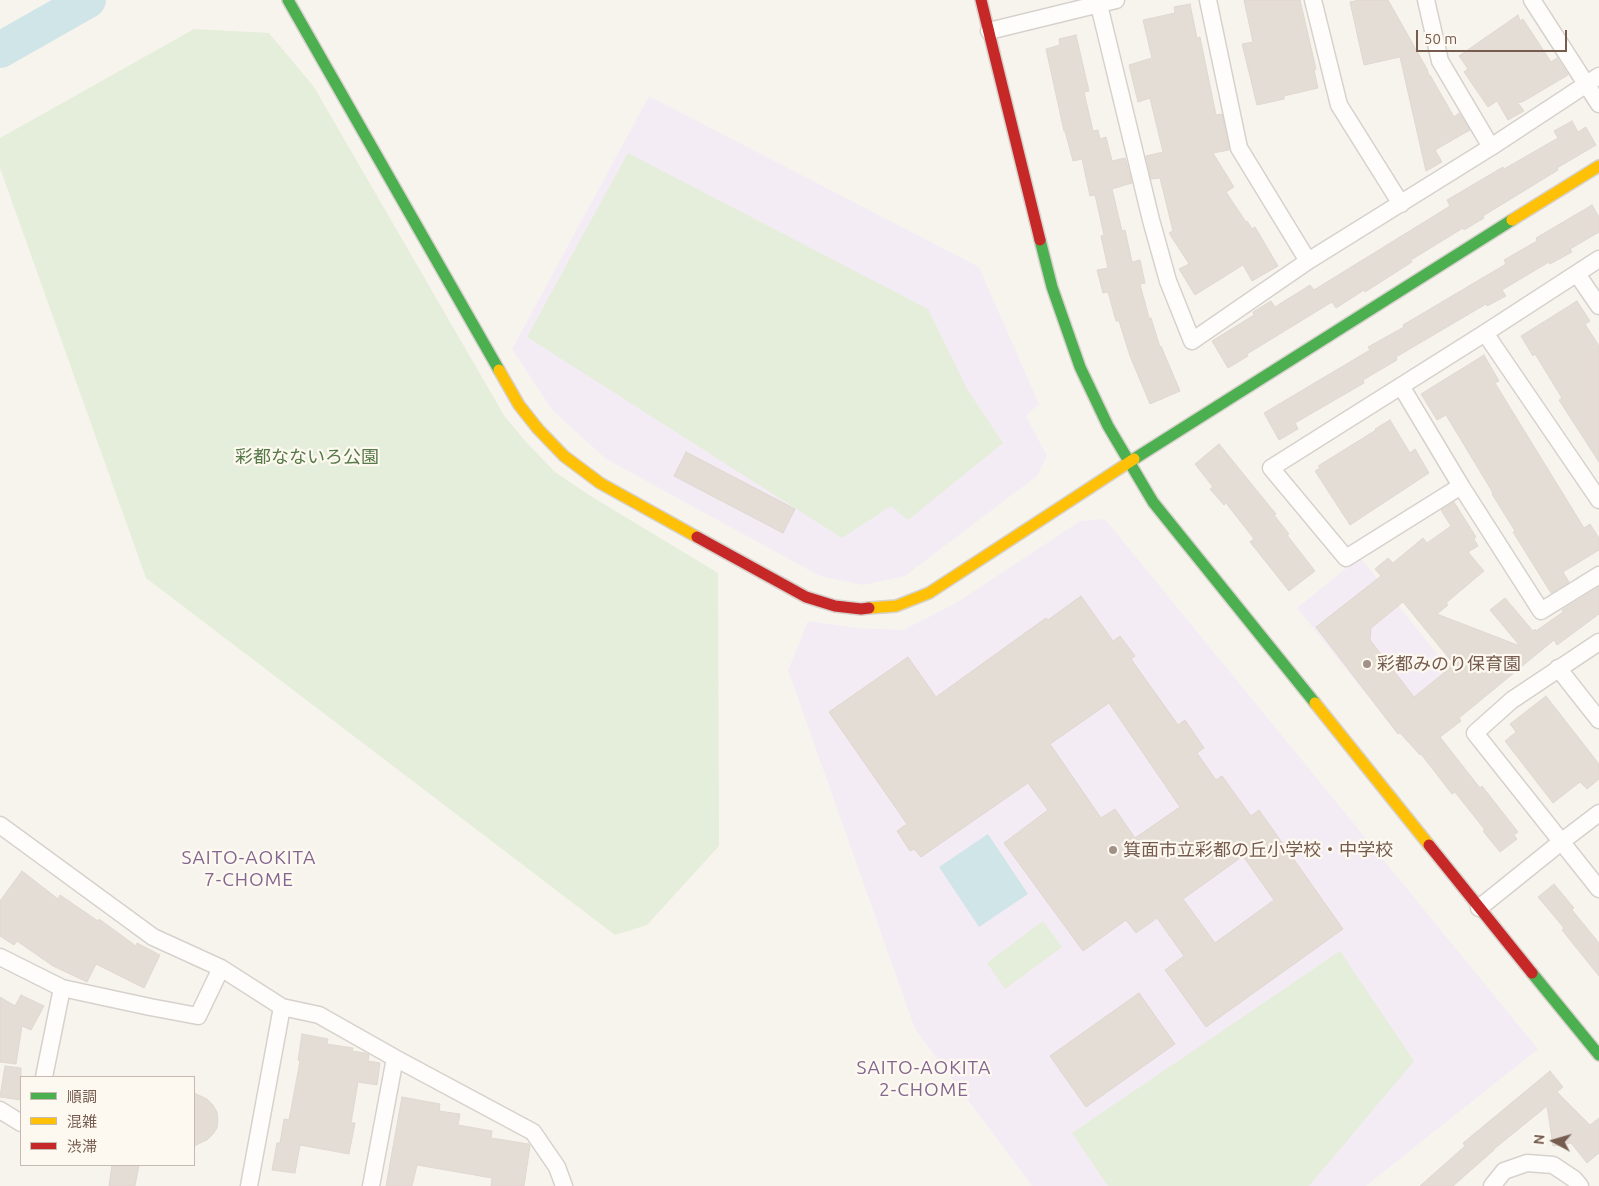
<!DOCTYPE html>
<html>
<head>
<meta charset="utf-8">
<style>
  body { margin:0 }
  #map { position:relative; width:1599px; height:1186px; overflow:hidden; background:#f7f4ee; font-family:Ubuntu,"Noto Sans JP",sans-serif }
  canvas { display:block }
  .legend { position:absolute; left:20px; top:1076px; width:175px; height:90px; box-sizing:border-box; background:#fef9f0; border:1px solid #c7bab0; margin:0; padding:6px 9px; list-style:none; font-size:15px; color:#755c4f }
  .legend li { display:flex; align-items:center; gap:10px; height:25px }
  .legend b { width:25px; border:1px solid #c7bab0 }
  .north { position:absolute; left:1529px; top:1116px; width:50px; height:50px; -webkit-text-stroke:4px #fef9f0; paint-order:stroke; rotate:276deg; font-size:14px; font-weight:700; line-height:20px; text-align:center; color:#755c4f }
  .north::after { content:''; display:block; margin:auto; width:18px; height:22px; background:#755c4f; clip-path:polygon(50% 0,100% 100%,50% 72%,0 100%) }
  .scale { position:absolute; left:1416px; top:30px; width:151px; height:22px; box-sizing:border-box; border:2px solid #755c4f; border-top:0; padding-left:6px; font-size:15px; line-height:18px; white-space:nowrap; color:#755c4f; -webkit-text-stroke:4px #fef9f0; paint-order:stroke }
</style>
</head>
<body>
<div id="map">
<canvas width="1599" height="1186"></canvas>
<ul class="legend">
<li><b style="height:6px;background:#4caf50"></b>順調</li>
<li><b style="height:6px;background:#ffc107"></b>混雑</li>
<li><b style="height:6px;background:#c62828"></b>渋滞</li>
</ul>
<div class="north">N</div>
<div class="scale">50 m</div>
</div>
<script>
const ctx = document.querySelector('canvas').getContext('2d');
ctx.lineJoin = 'round';
function fillPath(path, color) {
  ctx.fillStyle = color;
  ctx.fill(path, 'evenodd');
}
function toPath(rows) {
  const path = new Path2D();
  for (const r of rows) {
    path.moveTo(r[0], r[1]);
    for (let i = 2; i < r.length; i += 2) path.lineTo(r[i], r[i + 1]);
  }
  return path;
}
function strokePath(path, color, width, dash) {
  ctx.strokeStyle = color;
  ctx.lineWidth = width;
  ctx.lineCap = dash ? 'butt' : 'round';
  ctx.setLineDash(dash || []);
  ctx.stroke(path);
}
function write(font, color, halo, rows, align = 'center') {
  ctx.font = font + ' Ubuntu,"Noto Sans JP",sans-serif';
  ctx.lineWidth = 4.5;
  ctx.setLineDash([]);
  ctx.textBaseline = 'middle';
  ctx.strokeStyle = halo;
  ctx.fillStyle = color;
  for (const [text, x, y, turn = 0] of rows) {
    ctx.save();
    ctx.translate(x, y);
    ctx.rotate((+turn || 0) * Math.PI / 180);
    ctx.textAlign = isNaN(turn) ? turn : align;
    if (halo) ctx.strokeText(text, 0, 0);
    ctx.fillText(text, 0, 0);
    ctx.restore();
  }
}
const education = toPath([
  [649,96,979,267,1039,404,1026,416,1047,456,1037,476,905,576,863,585,820,576,606,459,552,410,512,349],
  [1105,519,1538,1049,1366,1186,1032,1186,915,1029,788,670,808,621,857,628,903,630,956,603,1080,521],
  [1360,557,1461,684,1398,734,1297,608]
]);
const green = toPath([
  [194,29,269,33,314,87,505,417,528,444,555,472,589,495,718,573,719,846,647,925,615,935,146,578,0,168,0,138],
  [628,153,928,309,967,389,1003,443,908,520,891,506,842,538,527,337],
  [1043,921,1062,947,1005,989,987,963],
  [1340,951,1414,1061,1309,1186,1108,1186,1072,1133]
]);
const water = toPath([
  [988,834,1028,894,979,927,939,867]
]);
const river = toPath([
  [0,50,88,0]
]);
const building = toPath([
  [1244,0,1300,0,1316,69,1314,70,1318,88,1284,96,1284,99,1257,105,1242,44,1253,42,1244,0],
  [1359,0,1388,0,1427,69,1429,76,1430,75,1454,117,1459,113,1470,130,1435,150,1442,162,1426,171,1400,57,1364,65,1350,2,1359,0],
  [1190,4,1197,38,1200,37,1216,115,1222,114,1229,150,1213,153,1234,187,1226,192,1246,222,1247,221,1252,229,1255,227,1278,266,1252,281,1243,265,1195,295,1179,269,1189,264,1169,233,1173,231,1160,178,1151,179,1146,156,1163,152,1150,98,1138,102,1129,65,1152,58,1143,20,1175,13,1174,7,1190,4],
  [1518,15,1520,21,1523,19,1551,62,1557,58,1568,75,1524,101,1518,103,1524,111,1508,120,1497,101,1488,107,1464,72,1468,69,1459,56,1518,15],
  [1076,35,1089,91,1084,92,1093,131,1098,130,1100,139,1106,137,1112,161,1125,158,1126,161,1132,183,1112,189,1122,231,1125,230,1132,262,1140,260,1145,283,1140,284,1149,318,1151,318,1160,347,1161,346,1180,391,1150,404,1130,356,1119,321,1116,321,1108,292,1103,293,1097,270,1108,268,1101,236,1104,235,1095,195,1090,196,1082,159,1073,161,1065,131,1064,131,1046,49,1060,45,1059,39,1076,35],
  [1572,121,1578,132,1586,127,1596,145,1557,168,1558,170,1483,216,1484,218,1464,230,1463,228,1411,260,1412,262,1365,292,1364,290,1336,308,1332,302,1247,354,1248,356,1228,368,1212,341,1254,315,1253,312,1271,301,1275,307,1310,285,1314,290,1450,206,1447,200,1503,167,1504,169,1558,138,1554,131,1572,121],
  [1592,205,1599,217,1599,232,1570,249,1572,252,1550,264,1549,262,1502,290,1506,296,1487,306,1486,304,1396,357,1397,360,1363,380,1364,383,1295,423,1298,429,1279,440,1264,413,1370,350,1368,347,1404,327,1403,325,1506,264,1504,260,1537,241,1536,238,1592,205],
  [1577,301,1590,321,1585,324,1599,346,1599,462,1559,400,1562,398,1535,354,1533,356,1521,336,1577,301],
  [1484,355,1499,381,1495,383,1584,528,1590,524,1599,538,1599,550,1563,572,1569,582,1551,593,1513,532,1515,531,1492,494,1493,493,1446,415,1437,420,1421,394,1484,355],
  [1390,420,1410,453,1415,449,1429,473,1350,525,1315,471,1320,468,1318,466,1376,430,1375,429,1390,420],
  [1219,444,1276,514,1274,515,1289,534,1287,535,1315,571,1289,591,1250,542,1254,539,1226,503,1224,505,1210,489,1213,487,1195,464,1219,444],
  [686,452,795,509,783,533,674,476,686,452],
  [1454,502,1476,537,1474,539,1478,546,1468,552,1484,571,1446,603,1448,605,1437,614,1520,646,1490,610,1505,598,1533,631,1535,629,1536,631,1563,612,1562,610,1599,587,1599,614,1557,645,1554,640,1459,718,1461,721,1440,737,1480,788,1482,786,1518,832,1514,835,1517,839,1500,852,1483,831,1485,830,1455,792,1452,794,1421,754,1420,755,1400,733,1398,734,1316,627,1381,576,1375,569,1388,558,1393,563,1423,538,1427,543,1451,526,1441,510,1454,502],
  [1403,602,1452,662,1441,670,1444,673,1414,697,1370,640,1371,628,1403,602],
  [1081,596,1113,641,1120,636,1135,656,1131,659,1178,725,1185,720,1204,748,1197,753,1216,780,1222,776,1251,816,1259,810,1343,929,1206,1027,1165,970,1184,956,1157,918,1136,933,1126,920,1083,951,1004,843,1048,810,1028,783,921,857,914,849,910,851,897,831,907,824,829,712,908,657,936,697,1046,618,1048,620,1081,596],
  [1109,703,1180,807,1135,838,1115,809,1101,818,1050,744,1109,703],
  [1243,856,1274,900,1215,943,1183,899,1243,856],
  [1546,696,1599,764,1599,779,1587,789,1580,782,1553,803,1505,741,1516,732,1510,724,1546,696],
  [22,871,58,899,60,895,98,921,99,919,136,946,137,943,160,955,144,988,96,964,87,982,53,966,17,941,14,945,0,936,0,901,22,871],
  [1554,884,1574,908,1572,910,1599,943,1599,976,1562,930,1564,928,1538,897,1554,884],
  [1139,993,1175,1044,1086,1107,1050,1056,1139,993],
  [21,995,44,1006,31,1030,22,1026,16,1064,0,1062,0,997,15,1006,21,995],
  [302,1034,328,1039,327,1044,353,1048,352,1051,365,1053,369,1055,368,1061,380,1063,377,1085,358,1082,351,1123,355,1123,349,1154,300,1145,295,1173,272,1170,277,1143,280,1143,284,1119,289,1120,300,1061,298,1060,302,1034],
  [5,1066,21,1068,21,1100,0,1097,5,1066],
  [1550,1071,1563,1087,1557,1092,1590,1125,1599,1118,1599,1153,1587,1163,1571,1143,1553,1146,1547,1106,1494,1149,1494,1150,1453,1186,1420,1186,1465,1146,1463,1143,1550,1071],
  [194,1093,207,1099,213,1105,217,1112,218,1120,217,1128,213,1134,207,1140,194,1146,194,1093],
  [402,1097,440,1104,439,1111,460,1114,458,1125,492,1131,491,1138,529,1144,530,1146,524,1186,491,1186,492,1178,417,1165,412,1186,386,1186,402,1097],
  [112,1165,139,1165,135,1186,109,1186,112,1165]
]);
const street = toPath([
  [1208,0,1239,148,1308,261],
  [1313,0,1339,105,1401,204],
  [1426,0,1440,61,1491,147],
  [1532,0,1599,104],
  [1099,5,1151,220,1168,281,1192,341,1308,261,1491,147,1599,76],
  [989,31,1116,0],
  [1577,274,1599,306],
  [1485,333,1599,500],
  [1401,386,1461,486,1541,611,1599,575],
  [1461,486,1346,558,1271,468,1485,333,1599,259],
  [1599,642,1512,700,1475,733,1599,889],
  [1558,668,1599,720],
  [0,825,153,937,221,968,282,1007,319,1015,395,1058,533,1132,557,1167,564,1186],
  [1479,908,1561,842,1599,813],
  [0,957,62,988,150,1007,198,1016,221,968],
  [44,1077,62,988],
  [0,1110,21,1123],
  [249,1186,282,1007],
  [371,1186,395,1058],
  [1492,1186,1504,1171,1527,1163,1553,1165,1574,1179,1580,1186]
]);
const fast = toPath([
  [288,0,499,370],
  [1040,240,1052,287,1080,367,1108,426,1153,502,1315,703],
  [1134,459,1512,220],
  [1532,973,1599,1055]
]);
const slow = toPath([
  [1512,220,1599,166],
  [499,370,519,405,538,429,564,456,600,483,697,537],
  [869,608,896,606,929,593,1134,459],
  [1315,703,1429,845]
]);
const jam = toPath([
  [981,0,1040,240],
  [697,537,806,597,835,606,861,609,869,608],
  [1429,845,1532,973]
]);
const markers = [
  [1367,664,5,"#a29187"],
  [1113,850,5,"#a29187"]
];
const parkNames = [
  ["彩都なないろ公園",307,457]
];
const poiNames = [
  ["彩都みのり保育園",1377,664],
  ["箕面市立彩都の丘小学校・中学校",1123,850]
];
const neighbourhoodNames = [
  ["SAITO-AOKITA",249,858],
  ["7-CHOME",249,880],
  ["SAITO-AOKITA",924,1068],
  ["2-CHOME",924,1090]
];
fillPath(education, '#f4ecf4');
fillPath(green, '#e5eeda');
fillPath(water, '#d0e5e7');
strokePath(river, '#d0e5e7', 36);
fillPath(building, '#e4ddd5');
strokePath(building, '#e0d7d0', 1);
strokePath(street, '#d7d1cc', 19);
strokePath(fast, '#d7d1cc', 14);
strokePath(slow, '#d7d1cc', 14);
strokePath(jam, '#d7d1cc', 14);
strokePath(street, '#fefdfc', 16);
strokePath(fast, '#4caf50', 11);
strokePath(slow, '#ffc107', 11);
strokePath(jam, '#c62828', 11);
for (const [x, y, r, color] of markers) {
  const dot = new Path2D();
  dot.arc(x, y, r, 0, 2 * Math.PI);
  ctx.fillStyle = color;
  ctx.fill(dot);
  strokePath(dot, '#fef9f0', 2);
}
write('18px', '#557947', '#fef9f0', parkNames);
write('18px', '#755c4f', '#fef9f0', poiNames, 'left');
ctx.letterSpacing = '1px';
write('19px', '#836690', '#fef9f0', neighbourhoodNames);
ctx.letterSpacing = '0px';
</script>
</body>
</html>
